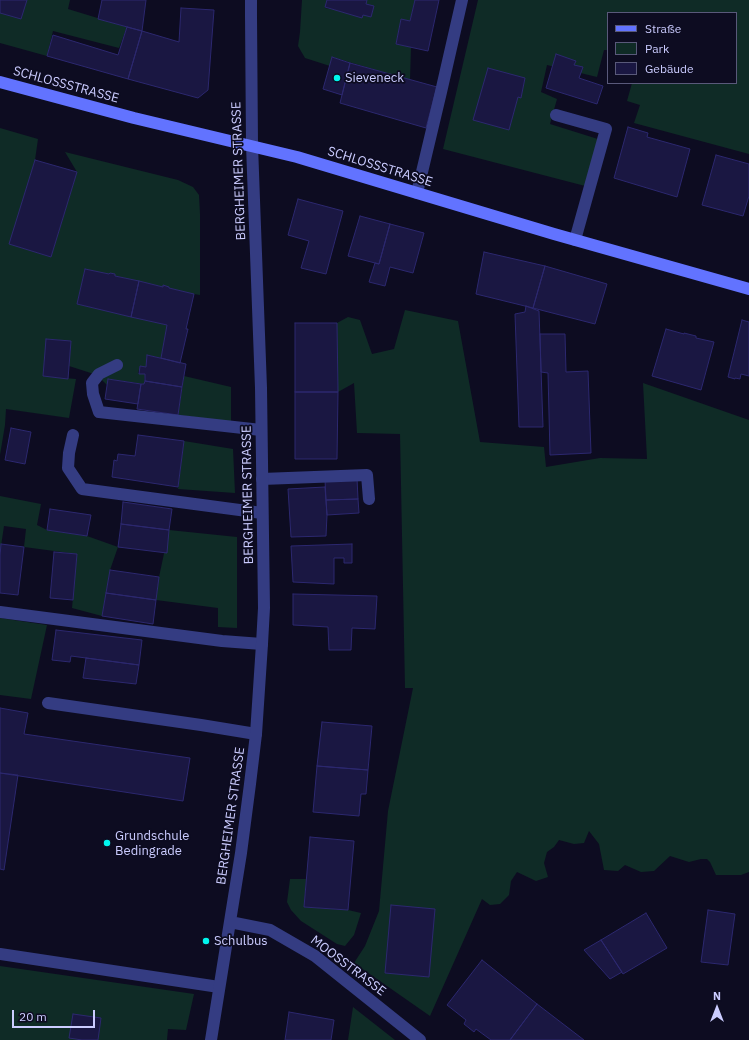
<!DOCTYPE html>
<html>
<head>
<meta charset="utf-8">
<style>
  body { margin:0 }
  #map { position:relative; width:749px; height:1040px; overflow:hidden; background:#0d0c21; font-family:"IBM Plex Sans",sans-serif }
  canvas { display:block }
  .legend { position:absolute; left:607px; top:12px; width:130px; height:72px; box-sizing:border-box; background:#0d0c21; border:1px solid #59597a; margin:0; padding:5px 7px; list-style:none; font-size:12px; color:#cbccff }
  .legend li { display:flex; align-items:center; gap:8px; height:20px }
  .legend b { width:20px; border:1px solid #59597a }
  .north { position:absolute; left:697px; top:988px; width:40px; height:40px; -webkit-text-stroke:3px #0d0c21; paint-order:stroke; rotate:0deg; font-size:11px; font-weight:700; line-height:16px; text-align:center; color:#cbccff }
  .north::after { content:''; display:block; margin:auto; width:14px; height:18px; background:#cbccff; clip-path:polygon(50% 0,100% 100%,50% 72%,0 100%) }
  .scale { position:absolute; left:12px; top:1010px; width:83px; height:18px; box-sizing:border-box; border:2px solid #cbccff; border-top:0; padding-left:5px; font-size:12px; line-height:14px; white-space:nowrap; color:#cbccff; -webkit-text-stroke:3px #0d0c21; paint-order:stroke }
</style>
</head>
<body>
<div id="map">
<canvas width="749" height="1040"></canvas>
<ul class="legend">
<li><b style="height:5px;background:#6273ff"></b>Straße</li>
<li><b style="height:11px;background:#0f2b26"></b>Park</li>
<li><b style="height:11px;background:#1a1742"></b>Gebäude</li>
</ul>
<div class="north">N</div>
<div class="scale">20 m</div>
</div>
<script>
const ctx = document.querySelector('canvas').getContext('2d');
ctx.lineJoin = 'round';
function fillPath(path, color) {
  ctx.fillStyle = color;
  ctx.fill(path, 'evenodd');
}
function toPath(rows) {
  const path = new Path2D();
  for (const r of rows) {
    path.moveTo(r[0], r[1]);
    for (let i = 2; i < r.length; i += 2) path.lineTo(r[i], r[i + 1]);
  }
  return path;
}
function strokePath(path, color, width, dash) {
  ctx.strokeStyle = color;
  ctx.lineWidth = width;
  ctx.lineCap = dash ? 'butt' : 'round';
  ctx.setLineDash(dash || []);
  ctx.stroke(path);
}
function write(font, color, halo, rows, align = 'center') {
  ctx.font = font + ' "IBM Plex Sans",sans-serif';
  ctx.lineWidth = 3.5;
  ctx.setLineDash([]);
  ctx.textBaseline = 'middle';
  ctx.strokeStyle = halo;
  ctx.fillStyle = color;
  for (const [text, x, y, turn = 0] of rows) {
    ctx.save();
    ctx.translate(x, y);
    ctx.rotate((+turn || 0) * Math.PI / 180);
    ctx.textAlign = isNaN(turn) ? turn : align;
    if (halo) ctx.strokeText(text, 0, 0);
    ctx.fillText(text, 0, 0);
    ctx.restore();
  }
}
const green = toPath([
  [27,0,70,0,68,9,127,27,119,48,53,31,47,56,0,43,0,12],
  [302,0,327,0,325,8,363,15,367,0,415,0,410,21,401,20,396,44,411,47,410,80,332,57,330,66,305,58,298,46,300,32],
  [478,0,749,0,749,154,634,123,640,105,627,101,632,83,736,83,736,13,608,13,608,50,604,50,597,77,547,65,541,92,557,99,550,124,601,140,589,187,443,149],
  [0,128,38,139,35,160,10,244,51,257,77,172,65,152,178,180,193,187,199,195,200,214,200,295,194,294,85,269,77,304,167,325,161,358,147,355,146,367,140,366,138,373,145,374,144,384,108,379,107,385,97,375,69,366,71,341,47,339,43,376,76,379,69,418,6,409,5,425,0,455],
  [405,310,458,321,480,442,544,447,546,467,600,458,647,459,643,383,749,420,749,872,741,875,716,875,710,862,707,859,701,859,689,862,670,856,654,871,641,872,625,865,618,871,604,870,599,844,589,831,584,843,574,844,559,840,554,847,547,852,544,863,548,877,536,881,517,872,511,881,509,895,500,904,490,905,482,899,430,1016,354,963,365,946,379,911,388,811,413,688,405,688,400,434,357,433,354,383,338,392,337,323,348,317,360,320,372,354,394,349],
  [184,376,231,387,231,422,178,415],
  [184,441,233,449,235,493,178,489],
  [0,496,41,504,37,525,47,530,87,536,118,547,110,570,102,616,72,608,77,554,24,547,26,529,4,526,0,553],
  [169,530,237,537,237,628,218,627,218,608,156,600,159,577],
  [0,618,47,625,31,699,0,695],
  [290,879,306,879,304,907,348,910,361,913,354,935,345,946,337,944,301,921,291,910,287,902],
  [0,966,194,994,186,1030,168,1029,167,1040,0,1040],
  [353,1007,395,1040,348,1040]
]);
const building = toPath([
  [0,0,27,0,21,19,0,13,0,0],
  [102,0,146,0,142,31,98,19,102,0],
  [327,0,367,0,366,4,374,6,371,17,363,15,362,18,325,7,327,0],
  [415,0,439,0,428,51,396,44,401,19,410,21,415,0],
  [181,8,214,10,208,90,198,98,128,79,142,31,179,42,181,8],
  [127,27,142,31,128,79,47,56,53,35,118,55,127,27],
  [556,54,576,61,574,65,583,67,579,78,603,86,597,104,546,88,556,54],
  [332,57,350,63,342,95,323,89,332,57],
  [350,63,437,87,426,128,340,103,350,63],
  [488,68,525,78,521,98,518,97,509,130,473,120,488,68],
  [628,127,648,133,647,137,690,149,677,197,614,178,628,127],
  [716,155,749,164,749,196,743,216,702,205,716,155],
  [35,160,77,172,51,257,9,244,35,160],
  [298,199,343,211,326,274,301,268,309,241,288,235,298,199],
  [360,216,390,224,379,264,348,256,360,216],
  [390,224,424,233,413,273,390,267,385,286,369,282,375,263,379,264,390,224],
  [484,252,545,266,533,308,476,294,484,252],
  [545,266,607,284,595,324,533,308,545,266],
  [85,269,109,274,110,273,115,274,115,276,139,281,131,317,77,304,85,269],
  [139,281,163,287,163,285,169,287,169,288,194,294,186,329,188,329,180,363,161,358,167,325,131,317,139,281],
  [526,306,539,311,543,427,519,427,515,314,525,312,526,306],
  [742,320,749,322,749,376,741,374,740,379,735,378,735,379,728,377,742,320],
  [295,323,337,323,338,392,295,392,295,323],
  [666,329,684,334,684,333,696,336,696,338,714,342,701,390,652,376,666,329],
  [540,334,565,334,566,372,588,371,591,453,550,455,548,373,541,372,540,334],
  [46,339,71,341,68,379,43,376,46,339],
  [147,355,186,364,182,387,145,381,145,374,139,374,140,366,146,367,147,355],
  [108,379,141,384,138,404,105,399,108,379],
  [145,381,182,387,178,415,137,409,141,384,144,384,145,381],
  [295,392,338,392,337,459,295,459,295,392],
  [11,428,31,432,25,464,5,460,11,428],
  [138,435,184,441,178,487,112,477,114,460,117,461,118,454,135,456,138,435],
  [357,478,358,499,326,500,325,480,357,478],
  [325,487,327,515,326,536,291,537,288,489,325,487],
  [358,499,359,513,327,515,326,500,358,499],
  [123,502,172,509,169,530,121,524,123,502],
  [50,509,91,515,87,536,47,530,50,509],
  [121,524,169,530,167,553,118,547,121,524],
  [1,544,24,547,18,595,0,593,0,556,1,544],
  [352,544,352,563,344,563,344,558,334,558,334,584,293,582,291,546,352,544],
  [54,552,77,554,73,600,50,598,54,552],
  [110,570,159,577,156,600,106,593,110,570],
  [106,593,156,600,153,624,102,616,106,593],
  [293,594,377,596,375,629,352,628,351,650,329,650,328,627,293,625,293,594],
  [56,630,142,640,139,665,71,656,70,662,52,660,56,630],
  [86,658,139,665,136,684,83,678,86,658],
  [0,708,28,713,24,734,190,758,183,801,0,773,0,708],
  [322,722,372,726,368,770,317,766,322,722],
  [317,766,368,770,366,794,361,794,359,816,313,812,317,766],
  [0,773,18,775,4,870,0,869,0,773],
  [310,837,354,841,348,910,304,907,310,837],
  [391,905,435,909,429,977,385,973,391,905],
  [708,910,735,914,728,965,701,962,708,910],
  [646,913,667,948,623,974,601,940,646,913],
  [601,940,622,972,610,979,584,950,601,940],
  [482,960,537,1004,510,1040,491,1040,476,1029,474,1032,464,1024,466,1020,447,1005,482,960],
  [537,1004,584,1040,510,1040,537,1004],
  [289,1012,334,1020,331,1040,285,1040,289,1012],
  [73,1014,101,1018,98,1040,82,1040,69,1038,73,1014]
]);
const lane = toPath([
  [556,115,606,129,575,240],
  [417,193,441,92,462,0],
  [117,365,99,374,92,383,93,394,99,412,261,430],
  [73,435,69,453,68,468,82,489,262,513],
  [262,479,367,475,369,499],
  [0,612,222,641,262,644],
  [48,703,201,725,256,734],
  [0,954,219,987]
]);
const street = toPath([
  [230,922,270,930,315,956,420,1040],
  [211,1040,241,853,250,784,256,734,262,644,264,608,261,388,254,200,252,145,251,16,251,0]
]);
const secondary = toPath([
  [0,82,134,118,297,157,554,234,749,289]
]);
const markers = [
  [337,78,4,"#00f6ee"],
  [107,843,4,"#00f6ee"],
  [206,941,4,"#00f6ee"]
];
const poiNames = [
  ["Sieveneck",345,78],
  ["Grundschule",115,836],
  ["Bedingrade",115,851],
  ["Schulbus",214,941]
];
const streetNames = [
  ["SCHLOSSSTRASSE",66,85,15],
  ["SCHLOSSSTRASSE",380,167,17],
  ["BERGHEIMER STRASSE",239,171,-92],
  ["BERGHEIMER STRASSE",248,495,-91],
  ["BERGHEIMER STRASSE",231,816,-82],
  ["MOOSSTRASSE",348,966,37]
];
fillPath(green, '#0f2b26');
fillPath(building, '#1a1742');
strokePath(building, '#2c286f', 1);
strokePath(lane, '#343c82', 12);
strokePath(street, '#343c82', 12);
strokePath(secondary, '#6273ff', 12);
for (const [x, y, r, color] of markers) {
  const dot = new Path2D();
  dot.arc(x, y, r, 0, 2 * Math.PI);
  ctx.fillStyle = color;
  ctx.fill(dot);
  strokePath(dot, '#0d0c21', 1.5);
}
write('13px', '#cbccff', '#0d0c21', poiNames, 'left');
write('13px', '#cbccff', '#0d0c21', streetNames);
</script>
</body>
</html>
